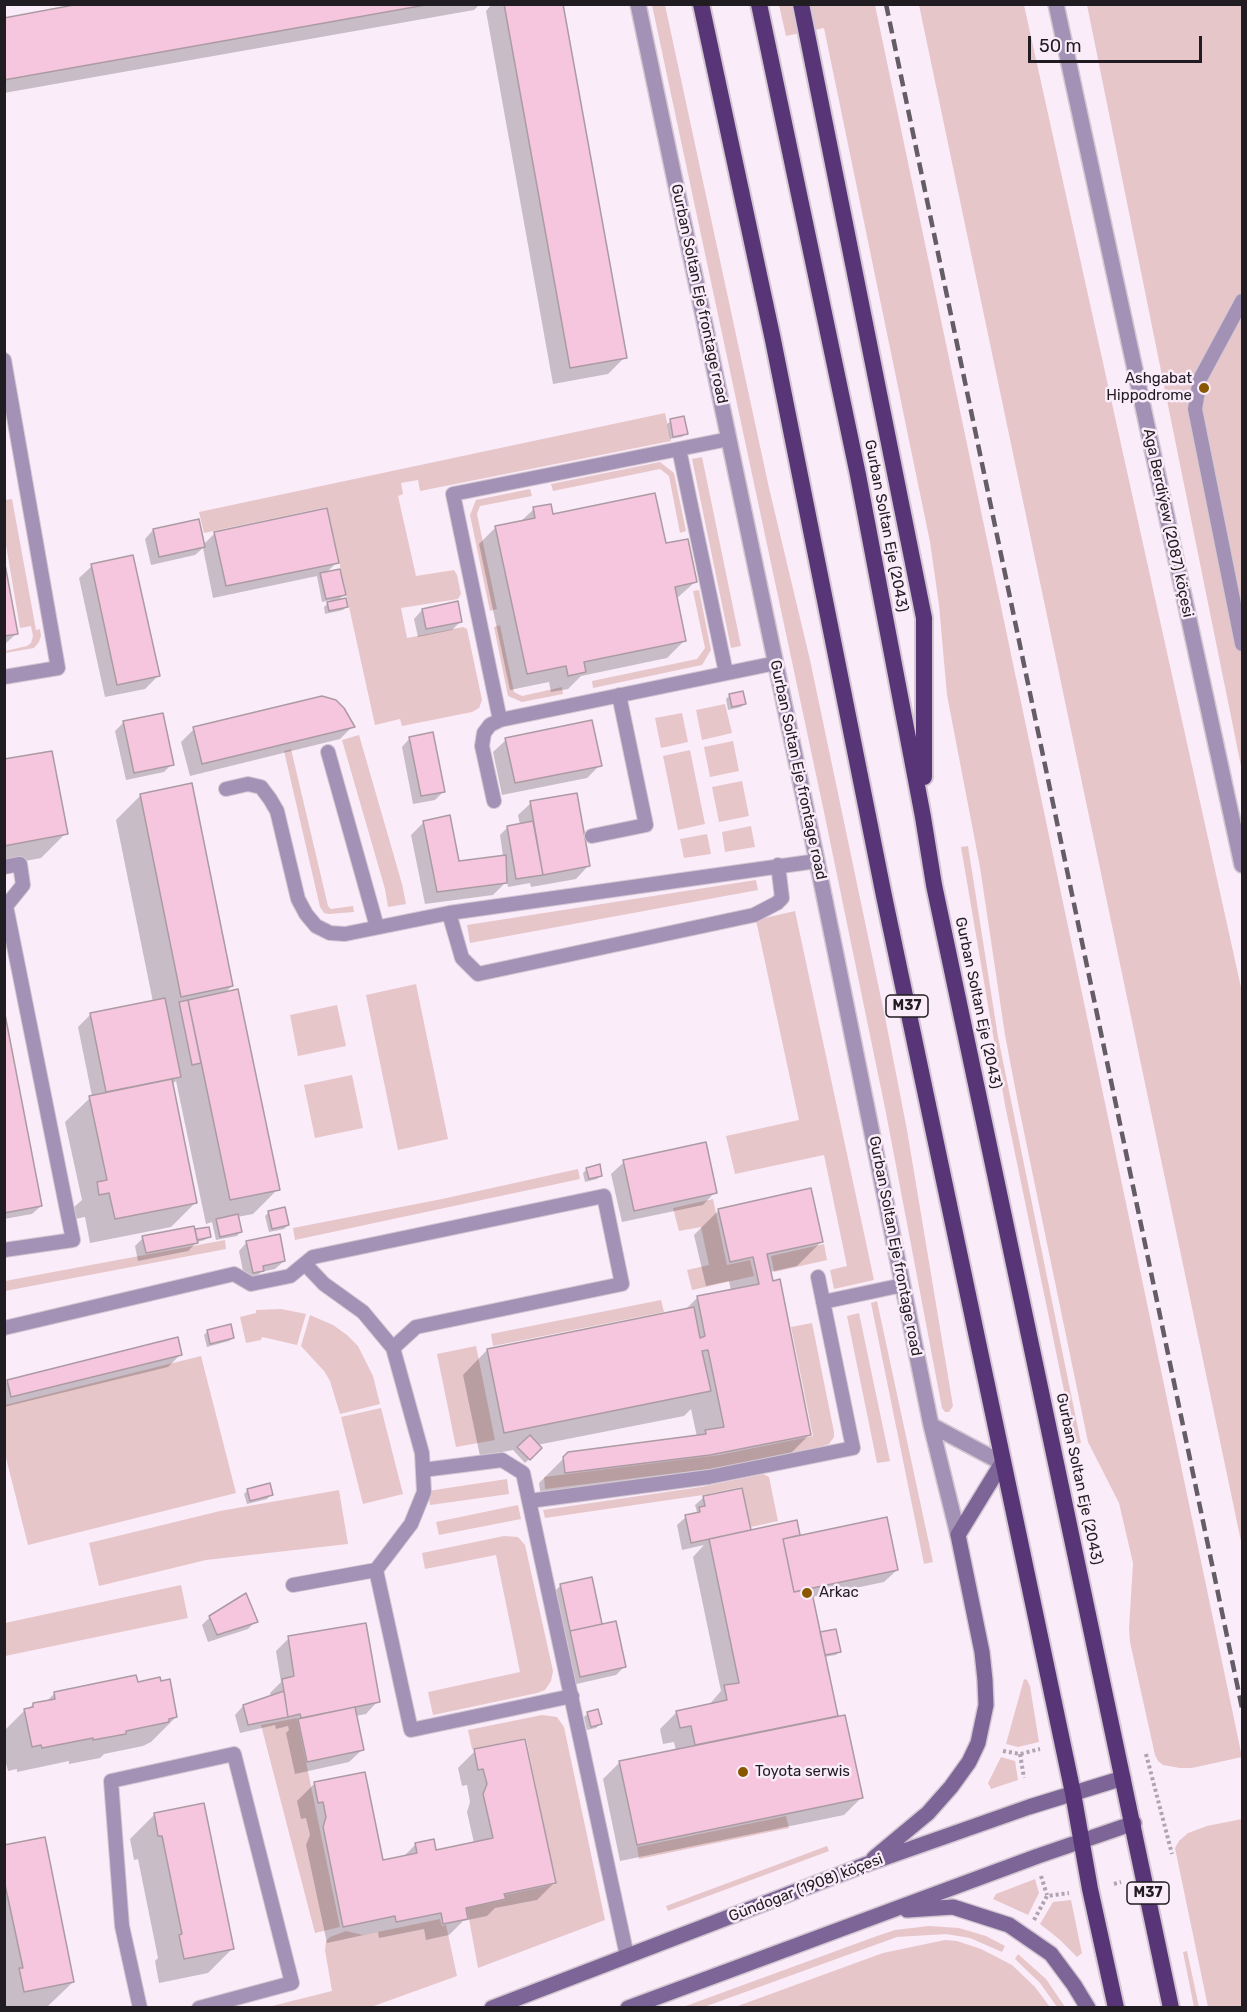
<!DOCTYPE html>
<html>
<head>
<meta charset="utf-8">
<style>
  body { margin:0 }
  #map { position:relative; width:1247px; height:2012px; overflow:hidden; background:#faecf9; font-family:Rubik,sans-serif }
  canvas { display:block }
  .frame { position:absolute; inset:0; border:6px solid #211c21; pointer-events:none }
  .scale { position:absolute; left:1028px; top:36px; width:174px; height:27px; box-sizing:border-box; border:3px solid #211c21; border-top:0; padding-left:8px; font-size:18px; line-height:21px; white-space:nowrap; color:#211c21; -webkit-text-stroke:4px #faecf9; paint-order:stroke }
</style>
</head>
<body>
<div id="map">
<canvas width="1247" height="2012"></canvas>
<div class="frame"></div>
<div class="scale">50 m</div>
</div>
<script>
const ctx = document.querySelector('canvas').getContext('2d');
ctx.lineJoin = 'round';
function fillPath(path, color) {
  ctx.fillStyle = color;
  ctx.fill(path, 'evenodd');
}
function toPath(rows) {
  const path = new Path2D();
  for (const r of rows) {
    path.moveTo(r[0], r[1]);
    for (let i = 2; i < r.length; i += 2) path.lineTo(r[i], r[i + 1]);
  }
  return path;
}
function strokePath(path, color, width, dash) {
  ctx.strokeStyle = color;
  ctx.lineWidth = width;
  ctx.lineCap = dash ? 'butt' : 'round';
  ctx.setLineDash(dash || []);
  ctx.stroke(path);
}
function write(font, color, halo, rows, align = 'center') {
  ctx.font = font + ' Rubik,sans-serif';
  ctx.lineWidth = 5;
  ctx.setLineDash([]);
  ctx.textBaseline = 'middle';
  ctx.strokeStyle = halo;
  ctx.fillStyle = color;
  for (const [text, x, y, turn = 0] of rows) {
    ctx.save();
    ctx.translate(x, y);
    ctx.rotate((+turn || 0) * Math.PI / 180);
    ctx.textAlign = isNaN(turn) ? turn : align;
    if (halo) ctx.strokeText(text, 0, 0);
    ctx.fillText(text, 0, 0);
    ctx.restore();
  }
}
const green = toPath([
  [652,5,665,5,769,488,810,660,886,1022,907,1130,953,1406,949,1412,945,1412,942,1408,886,1113,824,812],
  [779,5,875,5,1242,1757,1192,1768,1180,1768,1163,1765,1158,1761,1155,1755,1130,1642,1129,1629,1133,1563,1119,1503,1088,1442,1018,1103,1005,1035,980,867,947,695,939,605,930,542,824,28,786,36],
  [919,5,1024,5,1242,992,1242,1546],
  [1087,5,1242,5,1242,771],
  [665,413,671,441,420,491,418,480,401,483,403,494,398,496,416,576,454,570,457,575,461,594,458,599,401,608,407,638,463,627,467,629,482,700,479,708,472,712,402,726,400,719,375,725,327,507,204,533,199,512],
  [702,457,741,646,731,648,692,459],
  [660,462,674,473,686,531,680,533,669,476,660,469,553,491,551,484],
  [530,489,532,496,480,506,477,514,497,609,490,611,470,515,476,500],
  [12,499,36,630,40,629,41,636,39,642,34,648,5,653,5,651,27,646,31,643,33,636,31,626,20,628,5,539,5,500],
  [699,590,711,650,702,665,593,688,592,681,697,659,705,648,693,591],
  [500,625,514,692,522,696,562,687,563,694,522,702,508,696,494,627],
  [725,704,732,733,702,740,696,710],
  [682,713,688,742,661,748,655,718],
  [359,735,402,884,406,904,388,907,385,889,342,740],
  [733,741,739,771,710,777,704,747],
  [291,749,328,906,331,909,353,906,354,912,329,914,324,913,320,907,284,751],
  [690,750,705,824,678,830,663,756],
  [742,781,749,816,719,822,712,787],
  [751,826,755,847,725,852,722,832],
  [707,834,711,854,684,858,680,839],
  [968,846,998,1037,1081,1443,1075,1444,1005,1105,961,847],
  [756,880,758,890,470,943,467,925],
  [795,911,874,1280,834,1289,830,1270,847,1266,824,1155,735,1174,726,1136,799,1120,756,920],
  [416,984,448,1139,398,1150,366,995],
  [337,1005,346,1046,298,1056,290,1015],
  [352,1075,363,1128,315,1138,304,1085],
  [578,1169,580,1179,295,1240,293,1228,442,1199],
  [713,1199,727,1265,750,1260,754,1276,692,1290,687,1270,709,1265,701,1227,679,1231,673,1208],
  [225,1240,226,1249,5,1291,5,1281],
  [824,1244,827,1260,774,1272,771,1256],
  [661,1300,664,1312,493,1346,491,1334],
  [877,1301,933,1562,924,1564,871,1303],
  [281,1309,306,1314,297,1345,262,1337,261,1340,246,1343,240,1317,256,1313,256,1310],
  [859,1313,890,1461,877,1463,847,1316],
  [310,1315,333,1325,347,1335,358,1346,373,1376,380,1404,340,1414,330,1381,324,1371,301,1346],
  [812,1323,834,1432,834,1437,829,1444,823,1446,717,1468,545,1489,544,1477,719,1455,813,1436,791,1327],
  [476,1346,495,1440,456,1447,437,1354],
  [201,1356,236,1493,28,1545,5,1454,5,1405],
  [381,1408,403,1494,363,1504,341,1417],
  [763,1474,769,1477,778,1521,751,1527,742,1487,703,1495,545,1518,543,1510,701,1487],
  [507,1479,509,1494,430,1505,428,1491],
  [339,1490,348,1544,206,1560,99,1586,89,1543,220,1511],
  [518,1505,521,1519,439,1535,436,1522],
  [504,1536,518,1537,525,1545,553,1671,551,1681,545,1690,537,1693,433,1715,428,1692,520,1672,496,1555,425,1569,422,1553],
  [181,1585,188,1618,5,1656,5,1623],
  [1024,1679,1027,1680,1030,1686,1039,1742,1018,1747,1006,1744],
  [542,1715,557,1717,564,1727,605,1920,478,1968,467,1908,506,1900,505,1895,556,1884,526,1738,472,1749,468,1730],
  [297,1718,340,1927,315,1933,261,1725],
  [1001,1757,1015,1761,1018,1780,991,1789,988,1783],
  [786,1816,789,1828,639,1859,637,1847],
  [1242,1819,1242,2007,1208,2007,1175,1848,1179,1841,1188,1833,1207,1826],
  [827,1846,829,1851,668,1911,666,1906],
  [1035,1879,1039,1893,1028,1915,993,1899,996,1894],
  [1071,1900,1081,1949,1082,1953,1077,1957,1059,1939,1040,1924,1053,1902],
  [440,1919,442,1926,446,1925,457,1976,371,2007,268,2007,332,1991,325,1950,326,1941,330,1937,346,1931,363,1935],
  [929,1926,959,1928,986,1936,1005,1946,1002,1952,970,1938,946,1934,897,1937,704,2007,683,2007,877,1936,895,1930],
  [945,1940,957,1941,981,1949,1012,1965,1035,1987,1050,2007,735,2007,883,1953],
  [1187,1951,1199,2007,1194,2007,1183,1952],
  [1018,1954,1046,1979,1065,2007,1057,2007,1040,1983,1015,1959]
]);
const shadow = toPath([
  [88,4,480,4,474,10,4,93,4,19],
  [492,4,562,4,625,357,608,374,553,384,486,11],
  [671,421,686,433,682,437,670,439,667,424],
  [534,509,695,582,676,599,684,641,667,658,581,676,568,689,551,692,549,682,510,690,479,544,496,527,520,522],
  [153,530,203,545,215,533,337,562,326,573,344,594,337,602,347,606,343,610,325,614,324,607,331,600,322,602,317,576,213,598,203,548,195,555,151,565,145,539],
  [92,566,158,676,145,689,105,697,79,578],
  [4,567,16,634,4,645],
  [422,610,461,621,452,630,418,637,414,619],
  [730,695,744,704,741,707,728,710,726,699],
  [124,722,172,764,164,772,126,780,115,731],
  [353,726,340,739,190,776,181,742,194,729],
  [410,738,443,792,435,800,413,804,402,747],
  [506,740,600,765,587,778,502,795,493,752],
  [4,761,66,833,41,858,4,865],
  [141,795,232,986,224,994,278,1189,253,1214,237,1217,240,1232,237,1236,216,1240,212,1222,206,1224,176,1081,172,1084,196,1202,171,1227,90,1243,85,1217,75,1219,73,1208,82,1200,65,1122,92,1096,78,1027,91,1014,153,1002,116,820],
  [531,803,588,866,576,879,531,887,530,883,508,887,507,881,493,895,425,904,411,835,424,822,458,862,503,856,500,835,508,827,520,825,518,815],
  [4,1017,41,1206,32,1214,4,1219],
  [624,1162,715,1192,703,1205,622,1222,611,1174],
  [587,1169,600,1176,597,1179,585,1182,583,1173],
  [719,1210,822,1241,797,1266,770,1272,810,1434,785,1459,541,1497,539,1483,569,1453,697,1437,691,1409,684,1416,537,1445,540,1448,525,1463,513,1450,480,1456,463,1375,487,1350,684,1311,698,1297,731,1291,729,1281,706,1286,694,1235],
  [269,1212,288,1225,284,1229,269,1232,265,1216],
  [207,1228,209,1236,205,1240,197,1242,188,1251,138,1261,135,1246,143,1238],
  [247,1242,284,1261,275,1269,261,1272,254,1279,245,1281,239,1251],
  [208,1331,233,1338,229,1341,207,1347,204,1335],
  [181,1354,168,1367,4,1407,4,1384,8,1381],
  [248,1490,271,1495,267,1499,247,1504,244,1494],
  [704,1497,750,1532,796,1522,799,1537,897,1570,884,1582,812,1597,819,1634,840,1651,836,1655,824,1657,837,1718,861,1798,844,1815,620,1861,603,1779,620,1762,676,1751,674,1742,663,1744,660,1729,677,1712,708,1706,721,1691,693,1557,704,1545,682,1550,677,1525,686,1517,693,1515,697,1512,695,1505],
  [591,1579,601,1626,624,1667,616,1675,572,1685,552,1594,561,1585],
  [210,1617,256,1621,248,1629,208,1642,202,1625],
  [289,1638,378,1701,366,1714,355,1716,362,1750,349,1762,295,1774,286,1733,289,1730,288,1726,276,1729,275,1725,240,1733,235,1715,243,1706,271,1697,270,1693,281,1682,276,1651],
  [136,1684,176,1717,151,1742,143,1746,104,1754,100,1758,69,1764,69,1761,17,1772,17,1769,8,1771,4,1756,4,1731,25,1710,33,1705,46,1702,54,1694],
  [588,1713,600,1724,596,1728,587,1730,584,1717],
  [475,1751,554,1883,537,1900,495,1908,487,1916,463,1921,449,1935,426,1940,424,1929,379,1938,378,1932,327,1943,306,1845,310,1835,306,1818,301,1819,297,1801,314,1784,382,1862,402,1858,416,1844,435,1851,474,1843,467,1812,470,1802,467,1785,462,1786,458,1768],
  [203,1805,233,1948,208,1973,159,1983,155,1961,158,1958,138,1859,134,1860,130,1839,154,1815],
  [4,1846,73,1982,48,2006,4,2008]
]);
const building = toPath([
  [79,4,431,4,4,80,4,18,79,4],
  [504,4,563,4,627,358,570,368,504,4],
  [684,416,688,434,673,437,670,419,684,416],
  [655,493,666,543,688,539,697,582,675,587,686,641,584,662,586,672,568,676,566,666,527,674,495,526,535,518,533,507,551,504,553,514,655,493],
  [327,508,339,563,226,586,214,532,327,508],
  [199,519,205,547,159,557,153,529,199,519],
  [133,555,160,676,117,685,91,564,133,555],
  [4,559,18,634,4,636,4,559],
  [340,569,346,595,326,599,320,573,340,569],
  [346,598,348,607,329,611,327,602,346,598],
  [458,601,462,622,426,629,422,609,458,601],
  [743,691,746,704,732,707,729,694,743,691],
  [322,696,336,700,344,708,355,727,202,764,193,727,322,696],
  [163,713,174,765,134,773,123,721,163,713],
  [592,720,602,766,515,783,505,738,592,720],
  [433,732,445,792,421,796,409,737,433,732],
  [52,751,68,834,4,846,4,759,52,751],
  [192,783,233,986,181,997,140,794,192,783],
  [577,793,590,866,543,875,530,801,577,793],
  [450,815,459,861,506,855,507,883,437,892,423,821,450,815],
  [533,821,543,875,516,879,507,826,533,821],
  [238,989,280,1190,230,1200,188,1000,238,989],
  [165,998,181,1077,106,1092,90,1013,165,998],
  [188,1000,201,1063,192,1065,179,1002,188,1000],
  [4,1009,42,1206,4,1213,4,1009],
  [172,1079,197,1203,115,1219,109,1193,99,1195,97,1182,107,1180,89,1096,172,1079],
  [706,1142,717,1193,634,1211,623,1160,706,1142],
  [600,1164,602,1176,589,1179,586,1168,600,1164],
  [811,1188,823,1242,767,1254,773,1281,780,1279,811,1435,710,1455,565,1473,563,1457,568,1452,706,1434,705,1430,724,1427,708,1350,702,1351,711,1391,504,1433,487,1349,694,1307,700,1338,705,1336,697,1296,759,1284,753,1257,730,1262,718,1209,811,1188],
  [285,1207,289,1225,272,1229,268,1211,285,1207],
  [238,1214,242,1232,220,1237,216,1219,238,1214],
  [194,1226,198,1243,146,1253,142,1236,194,1226],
  [209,1227,211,1237,197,1240,195,1229,209,1227],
  [280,1234,285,1261,263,1266,264,1271,253,1273,246,1241,280,1234],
  [231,1324,234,1338,210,1344,207,1330,231,1324],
  [178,1337,182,1355,11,1397,7,1380,178,1337],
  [530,1435,542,1448,530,1460,517,1447,530,1435],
  [270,1483,273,1495,250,1501,247,1489,270,1483],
  [742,1488,751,1530,691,1543,685,1515,700,1512,699,1507,705,1506,703,1496,742,1488],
  [887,1517,898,1570,794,1592,783,1539,887,1517],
  [797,1520,800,1535,783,1539,794,1592,811,1588,838,1716,695,1745,691,1726,680,1728,676,1711,727,1700,724,1685,739,1683,709,1539,797,1520],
  [592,1577,602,1624,570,1631,560,1584,592,1577],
  [246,1593,258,1622,217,1635,209,1616,246,1593],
  [616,1621,626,1667,580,1677,570,1631,616,1621],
  [366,1623,380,1702,301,1718,300,1714,288,1717,282,1679,294,1676,288,1636,366,1623],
  [836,1629,841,1652,825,1655,820,1632,836,1629],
  [136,1675,138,1682,160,1677,161,1681,170,1679,177,1717,169,1719,169,1722,126,1731,126,1734,93,1740,93,1738,42,1748,41,1745,32,1747,24,1709,33,1707,33,1703,55,1699,54,1692,136,1675],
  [284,1691,288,1717,248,1725,243,1705,284,1691],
  [355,1707,364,1750,307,1762,298,1719,355,1707],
  [598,1709,602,1724,591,1727,587,1712,598,1709],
  [845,1715,863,1798,637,1845,619,1761,845,1715],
  [525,1739,556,1883,504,1894,506,1899,466,1908,468,1919,443,1924,441,1913,396,1922,395,1916,343,1927,323,1827,326,1817,323,1802,318,1803,314,1782,365,1772,383,1860,417,1853,415,1843,434,1839,436,1850,493,1838,483,1794,487,1784,483,1769,478,1770,474,1749,525,1739],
  [204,1803,234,1949,184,1959,179,1935,182,1934,162,1836,158,1836,154,1813,204,1803],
  [45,1837,74,1982,24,1992,19,1968,23,1968,4,1880,4,1845,45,1837]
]);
const path = toPath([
  [1003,1751,1020,1754,1040,1749],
  [1020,1754,1024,1778],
  [1146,1754,1172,1854],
  [1041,1876,1047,1895],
  [1114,1884,1121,1882],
  [1034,1920,1047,1896,1069,1893]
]);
const service = toPath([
  [1242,301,1200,379,1195,409,1242,644],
  [4,360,58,668,4,677],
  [679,449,726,673],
  [500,720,453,494,729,439],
  [328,752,377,927],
  [226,789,248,784,261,787,270,799,277,811,298,899,306,914,316,926,330,933,345,934,449,913,817,861],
  [494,801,482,746,484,733,490,725,500,720,776,663],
  [592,836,646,825,619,695],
  [4,867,20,864,23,885,6,906,73,1240,4,1250],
  [449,913,462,958,478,974,754,915,777,903,782,898,778,865],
  [305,1264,324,1284,363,1312,393,1348,422,1453,424,1492,411,1524,376,1570,411,1730,572,1696],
  [823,1302,903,1285],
  [4,1328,234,1274,251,1284,290,1276,313,1257,604,1196,622,1284,416,1327,393,1348],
  [423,1470,502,1460,523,1473,627,1956],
  [529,1501,709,1477,853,1448,818,1277],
  [293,1585,376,1570],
  [140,2008,122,1926,111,1781,234,1754,292,1983,199,2008]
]);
const minor = toPath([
  [638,4,817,861,931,1425,958,1535],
  [1056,4,1242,865],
  [931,1425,1002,1463]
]);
const secondary = toPath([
  [874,1858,928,1813,951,1787,969,1762,978,1743,986,1705,985,1680,982,1652,958,1535,1002,1463],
  [907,1910,953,1907,1009,1925,1051,1954,1074,1985,1088,2008],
  [492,2008,867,1864,1029,1807,1123,1778],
  [628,2008,1038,1856,1134,1823]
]);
const trunk = toPath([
  [701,4,773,340,884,896,1073,1793,1090,1889,1116,2008],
  [759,4,858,475,923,817,934,885,1171,2008],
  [801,4,924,618,924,777]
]);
const rail = toPath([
  [886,4,1242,1708]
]);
const markers = [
  [1204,388,6,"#895700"],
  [807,1593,6,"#895700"],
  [743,1772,6,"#895700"]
];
const shields = [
  [907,1006,42],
  [1148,1893,42]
];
const shieldNames = [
  ["M37",907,1006],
  ["M37",1148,1893]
];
const streetNames = [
  ["Gurban Soltan Eje frontage road",699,294,78],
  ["Aga Berdiýew (2087) köçesi",1168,523,78],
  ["Gurban Soltan Eje (2043)",886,526,79],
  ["Gurban Soltan Eje frontage road",798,770,78],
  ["Gurban Soltan Eje (2043)",978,1003,78],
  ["Gurban Soltan Eje frontage road",895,1246,79],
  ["Gurban Soltan Eje (2043)",1079,1479,78],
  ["Gündogar (1908) köçesi",806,1888,-21]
];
const poiNames = [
  ["Ashgabat",1192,379,"right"],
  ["Hippodrome",1192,396,"right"],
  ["Arkac",819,1593],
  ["Toyota serwis",755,1772]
];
fillPath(green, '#e7c6ca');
fillPath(shadow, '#0003');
fillPath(building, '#f5c6dd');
strokePath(building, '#ac9ba3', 1.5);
strokePath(service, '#d3c7d2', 16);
strokePath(minor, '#d3c7d2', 18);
strokePath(secondary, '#d3c7d2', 18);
strokePath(trunk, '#d3c7d2', 20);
strokePath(path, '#afa4af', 4, [3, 3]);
strokePath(service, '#a392b5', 14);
strokePath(minor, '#a392b5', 15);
strokePath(secondary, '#7e6597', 15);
strokePath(trunk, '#583577', 16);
strokePath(rail, '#655d65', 4.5, [12, 6]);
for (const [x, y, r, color] of markers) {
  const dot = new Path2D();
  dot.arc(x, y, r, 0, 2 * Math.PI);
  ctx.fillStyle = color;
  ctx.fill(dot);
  strokePath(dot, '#faecf9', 2);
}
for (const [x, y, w] of shields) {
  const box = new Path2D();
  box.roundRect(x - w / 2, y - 11, w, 22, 4.5);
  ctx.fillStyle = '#faecf9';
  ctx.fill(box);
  strokePath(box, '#211c21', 1.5);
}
write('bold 14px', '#211c21', null, shieldNames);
write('15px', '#211c21', '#faecf9', streetNames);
write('15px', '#211c21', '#faecf9', poiNames, 'left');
</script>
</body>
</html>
